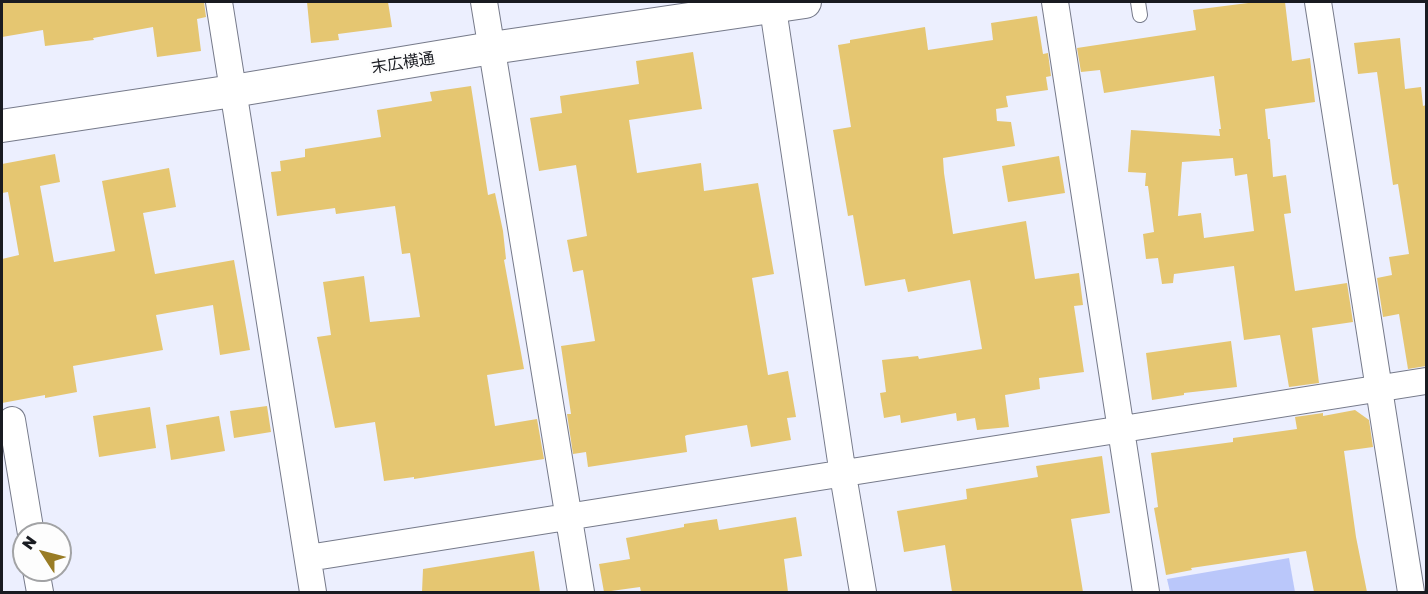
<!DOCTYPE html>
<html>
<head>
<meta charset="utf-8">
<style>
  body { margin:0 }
  #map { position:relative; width:1428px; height:594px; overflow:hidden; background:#eceffe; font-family:"Golos Text",sans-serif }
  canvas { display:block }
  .frame { position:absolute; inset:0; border:3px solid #191b21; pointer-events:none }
  .north { position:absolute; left:12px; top:522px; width:60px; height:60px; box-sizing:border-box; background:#fdfdfd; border:2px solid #a2a3a5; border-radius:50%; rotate:306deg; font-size:16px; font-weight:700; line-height:24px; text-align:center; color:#191b21 }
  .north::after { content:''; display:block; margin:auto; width:21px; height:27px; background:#997c25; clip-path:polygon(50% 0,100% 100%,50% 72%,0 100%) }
</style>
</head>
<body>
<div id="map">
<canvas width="1428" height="594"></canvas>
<div class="frame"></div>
<div class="north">N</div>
</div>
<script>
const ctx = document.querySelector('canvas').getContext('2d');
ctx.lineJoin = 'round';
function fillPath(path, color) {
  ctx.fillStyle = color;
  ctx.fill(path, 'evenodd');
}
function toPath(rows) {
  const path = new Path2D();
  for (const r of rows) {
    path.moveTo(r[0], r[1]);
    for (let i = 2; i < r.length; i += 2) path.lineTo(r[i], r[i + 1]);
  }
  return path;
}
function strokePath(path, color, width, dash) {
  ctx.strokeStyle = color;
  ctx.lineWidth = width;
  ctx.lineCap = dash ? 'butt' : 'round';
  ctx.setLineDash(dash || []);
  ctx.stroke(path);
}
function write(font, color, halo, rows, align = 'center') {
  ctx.font = font + ' "Golos Text","Noto Sans JP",sans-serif';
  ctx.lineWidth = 5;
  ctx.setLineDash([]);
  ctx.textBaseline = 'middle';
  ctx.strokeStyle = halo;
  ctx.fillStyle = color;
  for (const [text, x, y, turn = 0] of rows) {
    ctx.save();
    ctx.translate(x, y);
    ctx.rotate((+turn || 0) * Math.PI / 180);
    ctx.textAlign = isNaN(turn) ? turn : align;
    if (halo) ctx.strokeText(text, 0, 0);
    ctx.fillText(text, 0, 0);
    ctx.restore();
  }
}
const green = toPath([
  [1289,558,1295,592,1170,592,1167,579]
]);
const building = toPath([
  [2,2,204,2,206,17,197,19,201,51,157,57,153,27,93,38,94,40,45,46,43,30,2,37],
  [307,2,388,2,392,27,338,34,339,40,311,43],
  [1256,2,1285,2,1292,61,1310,58,1315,102,1265,109,1268,139,1270,139,1273,177,1286,175,1291,213,1284,214,1295,291,1347,283,1353,322,1312,328,1319,383,1289,387,1280,335,1244,340,1234,266,1174,274,1173,283,1162,284,1158,258,1146,259,1143,234,1154,232,1148,186,1145,186,1146,173,1128,172,1131,130,1220,136,1219,129,1221,129,1214,76,1104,93,1100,70,1081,72,1077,48,1196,30,1193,10],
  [1233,158,1235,176,1247,174,1254,231,1204,238,1201,213,1178,216,1182,162],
  [1037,16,1043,54,1048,53,1051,76,1046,77,1048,90,1006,96,1008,107,996,109,997,121,1011,122,1015,146,943,158,944,173,953,234,1026,221,1035,279,1079,273,1083,305,1074,306,1084,372,1039,378,1040,389,1005,395,1009,427,977,430,975,418,957,421,956,413,901,423,900,415,884,418,880,393,886,392,882,360,918,356,919,359,982,349,970,280,908,292,905,279,865,286,853,215,848,216,833,130,851,127,838,45,850,43,850,40,925,27,928,50,993,40,991,23],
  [1400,38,1405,89,1421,87,1423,106,1426,105,1426,366,1408,369,1399,314,1383,317,1377,278,1392,275,1389,257,1409,254,1398,184,1393,185,1377,72,1358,74,1354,43],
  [693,52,702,109,629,120,637,173,701,163,704,191,758,183,774,274,752,278,768,375,788,371,796,417,787,418,791,440,751,447,747,425,687,435,685,436,687,452,588,467,586,452,573,454,567,414,571,414,561,346,595,341,583,270,573,272,567,240,587,236,576,165,539,171,530,118,562,113,560,96,639,84,636,61],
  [471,86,488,195,495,193,503,231,506,259,504,260,524,369,487,375,495,426,537,419,544,459,414,479,414,477,384,481,375,422,335,428,317,337,331,335,323,282,364,276,370,322,420,317,410,253,402,254,395,206,336,214,335,208,277,216,271,172,281,171,280,161,305,157,305,149,381,137,377,110,432,101,430,92],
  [55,154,60,182,40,186,54,262,115,251,102,181,169,168,176,207,143,213,155,274,234,260,250,350,220,355,213,305,156,315,163,350,73,366,77,392,45,398,45,395,2,403,2,259,19,255,8,192,2,193,2,164],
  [1059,156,1065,193,1008,202,1002,166],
  [1231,341,1237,387,1184,393,1184,395,1152,400,1146,353],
  [267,406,271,432,234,438,230,411],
  [150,407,156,448,99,457,93,416],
  [1355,410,1369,420,1373,447,1344,451,1356,537,1367,592,1314,592,1306,551,1191,568,1192,570,1166,575,1154,508,1158,507,1151,453,1233,442,1233,438,1297,429,1295,417,1323,413,1323,416],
  [219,416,225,451,171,460,166,425],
  [1102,456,1110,513,1071,519,1083,592,952,592,945,545,904,552,897,511,967,499,966,489,1038,477,1036,466],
  [796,517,802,556,784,559,788,592,641,592,640,587,604,592,599,564,630,559,626,538,684,527,684,524,717,519,719,530],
  [534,551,540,592,422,592,423,569]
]);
const service = toPath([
  [1138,2,1140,15]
]);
const minor = toPath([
  [219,2,313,592],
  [484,2,581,592],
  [772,2,843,475,863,592],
  [1055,2,1146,592],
  [1318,2,1411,592],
  [12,420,31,534],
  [308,558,1426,381],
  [36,570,40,592]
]);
const tertiary = toPath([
  [2,126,233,91,492,48,805,2]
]);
const streetNames = [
  ["末広横通",403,63,-9]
];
fillPath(green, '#bac7fa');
fillPath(building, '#e5c671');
strokePath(service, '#767a8a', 16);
strokePath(minor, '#767a8a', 28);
strokePath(tertiary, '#767a8a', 34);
strokePath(service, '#fff', 14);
strokePath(minor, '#fff', 26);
strokePath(tertiary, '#fff', 32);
write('16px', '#191b21', '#fdfdfd', streetNames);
</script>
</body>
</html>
